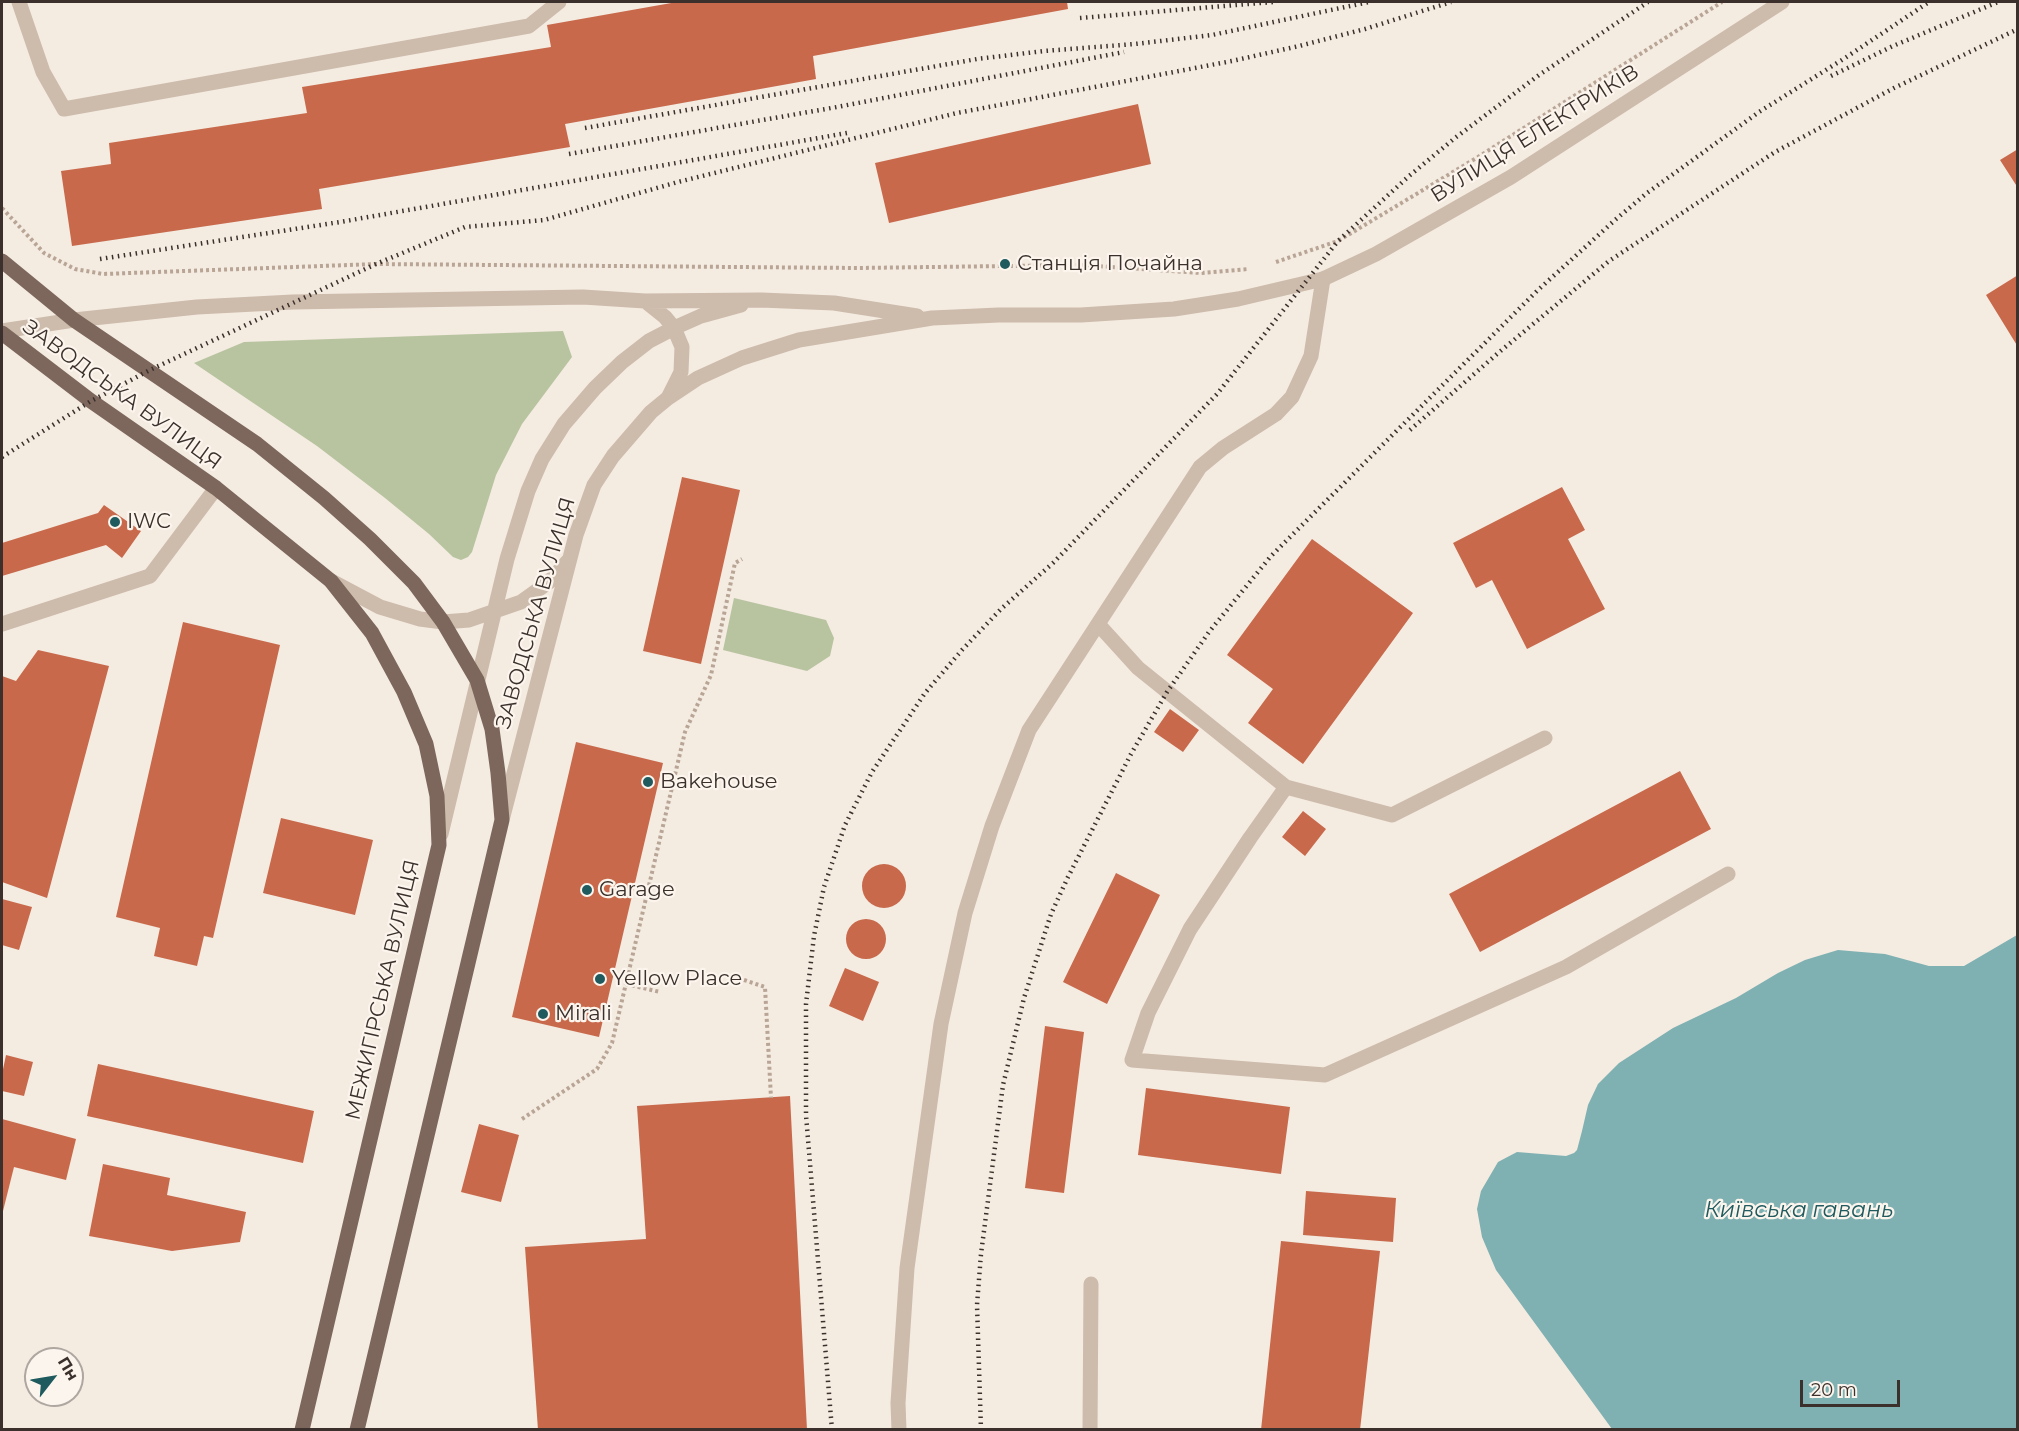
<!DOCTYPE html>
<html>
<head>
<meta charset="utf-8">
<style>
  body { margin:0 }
  #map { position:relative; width:2019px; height:1431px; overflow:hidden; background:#f4ebe1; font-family:Montserrat,sans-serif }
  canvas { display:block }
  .frame { position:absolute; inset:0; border:3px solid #3b302b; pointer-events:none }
  .north { position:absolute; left:24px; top:1347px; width:60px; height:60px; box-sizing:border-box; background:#fbf5ee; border:2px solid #aea6a0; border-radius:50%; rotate:59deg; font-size:16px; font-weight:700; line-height:24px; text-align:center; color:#3b302b }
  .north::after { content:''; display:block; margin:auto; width:21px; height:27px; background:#1f5a5e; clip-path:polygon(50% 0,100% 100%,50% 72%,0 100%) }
  .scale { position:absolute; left:1800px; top:1380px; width:100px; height:27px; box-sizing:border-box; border:3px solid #3b302b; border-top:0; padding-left:8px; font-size:18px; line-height:21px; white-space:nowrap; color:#3b302b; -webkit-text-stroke:4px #fbf5ee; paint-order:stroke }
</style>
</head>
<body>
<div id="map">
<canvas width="2019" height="1431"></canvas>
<div class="frame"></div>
<div class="north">Пн</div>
<div class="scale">20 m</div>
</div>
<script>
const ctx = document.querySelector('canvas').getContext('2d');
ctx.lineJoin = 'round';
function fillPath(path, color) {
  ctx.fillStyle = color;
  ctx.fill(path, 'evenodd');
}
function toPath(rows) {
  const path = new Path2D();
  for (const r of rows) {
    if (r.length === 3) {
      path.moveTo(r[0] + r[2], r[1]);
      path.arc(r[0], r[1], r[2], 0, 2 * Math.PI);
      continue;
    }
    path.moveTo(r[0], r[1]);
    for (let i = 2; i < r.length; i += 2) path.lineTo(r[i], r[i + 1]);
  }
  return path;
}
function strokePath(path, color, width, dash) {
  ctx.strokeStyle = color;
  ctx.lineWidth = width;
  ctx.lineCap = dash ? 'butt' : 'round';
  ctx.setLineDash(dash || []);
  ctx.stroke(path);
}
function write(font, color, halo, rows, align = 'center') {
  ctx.font = font + ' Montserrat,sans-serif';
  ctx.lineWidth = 4.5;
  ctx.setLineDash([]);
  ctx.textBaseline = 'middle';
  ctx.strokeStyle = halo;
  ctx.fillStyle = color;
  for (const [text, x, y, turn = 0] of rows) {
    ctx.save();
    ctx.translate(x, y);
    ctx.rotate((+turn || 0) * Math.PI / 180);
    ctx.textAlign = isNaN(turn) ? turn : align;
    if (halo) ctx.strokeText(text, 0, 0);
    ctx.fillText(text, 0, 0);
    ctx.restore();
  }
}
const green = toPath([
  [563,331,572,357,522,424,496,475,472,552,468,557,461,560,453,557,429,534,385,498,317,446,194,363,244,342],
  [734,598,826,620,834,638,830,656,807,671,723,650]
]);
const water = toPath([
  [2017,935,2017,1429,1612,1429,1496,1270,1482,1237,1477,1209,1481,1191,1498,1162,1517,1152,1566,1156,1574,1153,1577,1150,1582,1131,1588,1105,1598,1084,1619,1063,1673,1028,1736,998,1778,973,1805,960,1838,950,1885,954,1929,966,1964,966]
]);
const building = toPath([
  [677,2,1067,2,1068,9,813,56,816,79,565,124,570,147,319,189,322,209,72,246,61,171,111,164,109,143,307,113,302,87,551,47,547,25],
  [1138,104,1151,164,889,223,875,163],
  [2018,149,2018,188,2000,160],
  [2018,275,2018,347,1986,295],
  [682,477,740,490,701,664,643,651],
  [1562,487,1585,530,1568,539,1605,609,1527,649,1492,580,1476,588,1453,543],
  [104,505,141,531,122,558,106,545,2,576,2,543,98,513],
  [1312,539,1413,613,1303,764,1248,723,1273,689,1227,655],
  [183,622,280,645,213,938,204,936,197,966,154,956,160,928,116,917],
  [38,650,109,666,47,898,2,882,2,676,16,681],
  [1170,709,1199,730,1183,752,1154,732],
  [576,742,663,763,599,1037,512,1017],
  [1680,771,1711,829,1480,952,1449,894],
  [1303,811,1326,829,1305,856,1282,837],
  [281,818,373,840,355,915,263,893],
  [884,886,22],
  [1116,873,1160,895,1107,1004,1063,982],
  [2,899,32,907,19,950,2,945],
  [866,939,20],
  [845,968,879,982,863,1021,829,1006],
  [1045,1026,1084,1032,1064,1193,1025,1188],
  [6,1055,33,1062,24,1096,2,1091,2,1074],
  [98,1064,314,1111,303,1163,87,1116],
  [1146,1088,1290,1107,1281,1174,1138,1155],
  [790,1096,807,1430,538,1430,525,1247,646,1239,637,1106],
  [2,1119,76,1139,66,1180,14,1167,2,1215],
  [479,1124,519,1135,501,1202,461,1192],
  [103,1164,170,1178,167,1195,246,1212,240,1242,172,1251,89,1236],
  [1306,1191,1396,1198,1393,1242,1303,1235],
  [1281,1241,1380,1251,1360,1430,1261,1430]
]);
const path = toPath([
  [2,208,44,253,75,269,103,274,376,264,857,268,1082,265,1201,273,1248,269],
  [1276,262,1338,241,1478,157,1722,2],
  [744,980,765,987,771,1098],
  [626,984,660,992],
  [522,1119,597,1069,612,1043,685,732,711,675,735,563,742,559]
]);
const service = toPath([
  [19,2,43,72,64,109,529,26,559,2],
  [2,624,150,576,216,488],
  [1098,624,1138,668,1286,787,1392,815,1545,738],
  [1286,787,1250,838,1190,929,1148,1013,1132,1060,1325,1075,1566,967,1728,874],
  [899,1430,898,1403,907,1268,941,1024,965,913,992,826,1029,730,1200,467,1223,448,1276,414,1292,397,1311,356,1323,279],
  [1090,1430,1091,1284]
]);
const tertiary = toPath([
  [645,301,665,317,674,328,682,347,681,372,668,398],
  [2,331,74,320,197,307,293,302,583,297,645,301,761,300,834,303,917,316],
  [331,581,380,607,420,619,443,622,469,620,521,602,549,582,568,561],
  [503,816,576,535,594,485,613,456,651,412,668,398,698,378,742,358,799,340,932,318,999,315,1081,315,1174,309,1238,299,1323,279,1376,254,1511,177,1782,2],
  [441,834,507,559,528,491,542,459,564,424,595,388,622,362,649,341,674,328,701,316,741,305]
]);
const primary = toPath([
  [2,261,74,320,257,444,324,498,370,539,414,583,443,622,477,680,492,729,498,773,502,820,357,1430],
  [2,333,91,401,216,488,331,581,372,633,404,692,426,744,437,796,439,845,302,1430]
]);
const rail = toPath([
  [1080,18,1273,2],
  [1831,76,1893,46,1998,2],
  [585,128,977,59,1044,51,1135,44,1212,35,1369,2],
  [569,154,837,107,1124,52],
  [100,259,340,222,847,133],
  [1410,430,1497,354,1609,261,1775,152,1894,88,2018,29],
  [2,457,91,401,150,370,376,264,465,227,544,220,678,182,957,113,1232,61,1299,46,1365,29,1451,2],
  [832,1430,806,1115,806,1004,814,936,824,887,845,825,872,772,925,693,962,650,1001,609,1053,563,1217,394,1338,241,1409,176,1455,138,1539,75,1648,2],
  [981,1430,977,1305,981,1254,1003,1085,1024,998,1051,914,1068,877,1131,754,1167,692,1209,632,1271,556,1538,290,1615,220,1647,193,1759,112,1845,58,1929,2]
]);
const markers = [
  [1005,264,6,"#1f5a5e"],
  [115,522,6,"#1f5a5e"],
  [648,782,6,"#1f5a5e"],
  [587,890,6,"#1f5a5e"],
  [600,979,6,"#1f5a5e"],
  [543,1014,6,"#1f5a5e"]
];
const streetNames = [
  ["ВУЛИЦЯ ЕЛЕКТРИКІВ",1535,134,-32],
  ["ЗАВОДСЬКА ВУЛИЦЯ",122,395,36],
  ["ЗАВОДСЬКА ВУЛИЦЯ",536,613,-74],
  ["МЕЖИГІРСЬКА ВУЛИЦЯ",383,990,-77]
];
const poiNames = [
  ["Станція Почайна",1017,264],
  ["IWC",127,522],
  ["Bakehouse",660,782],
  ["Garage",599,890],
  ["Yellow Place",612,979],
  ["Mirali",555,1014]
];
const waterNames = [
  ["Київська гавань",1799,1211]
];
fillPath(green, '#b8c4a0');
fillPath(water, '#7fb0b2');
fillPath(building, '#c8694b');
strokePath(path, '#b9a596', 4, [3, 3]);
strokePath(service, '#cdbbac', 15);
strokePath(tertiary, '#cdbbac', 15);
strokePath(primary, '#7d675c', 15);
strokePath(rail, '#3b302b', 4.5, [1.5, 4.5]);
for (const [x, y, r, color] of markers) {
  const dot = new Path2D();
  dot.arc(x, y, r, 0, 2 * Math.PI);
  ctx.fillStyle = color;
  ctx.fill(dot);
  strokePath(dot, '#fbf5ee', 2);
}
write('21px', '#3b302b', '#fbf5ee', streetNames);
write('21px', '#3b302b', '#fbf5ee', poiNames, 'left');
write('italic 22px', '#1f5a5e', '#fbf5ee', waterNames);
</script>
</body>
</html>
